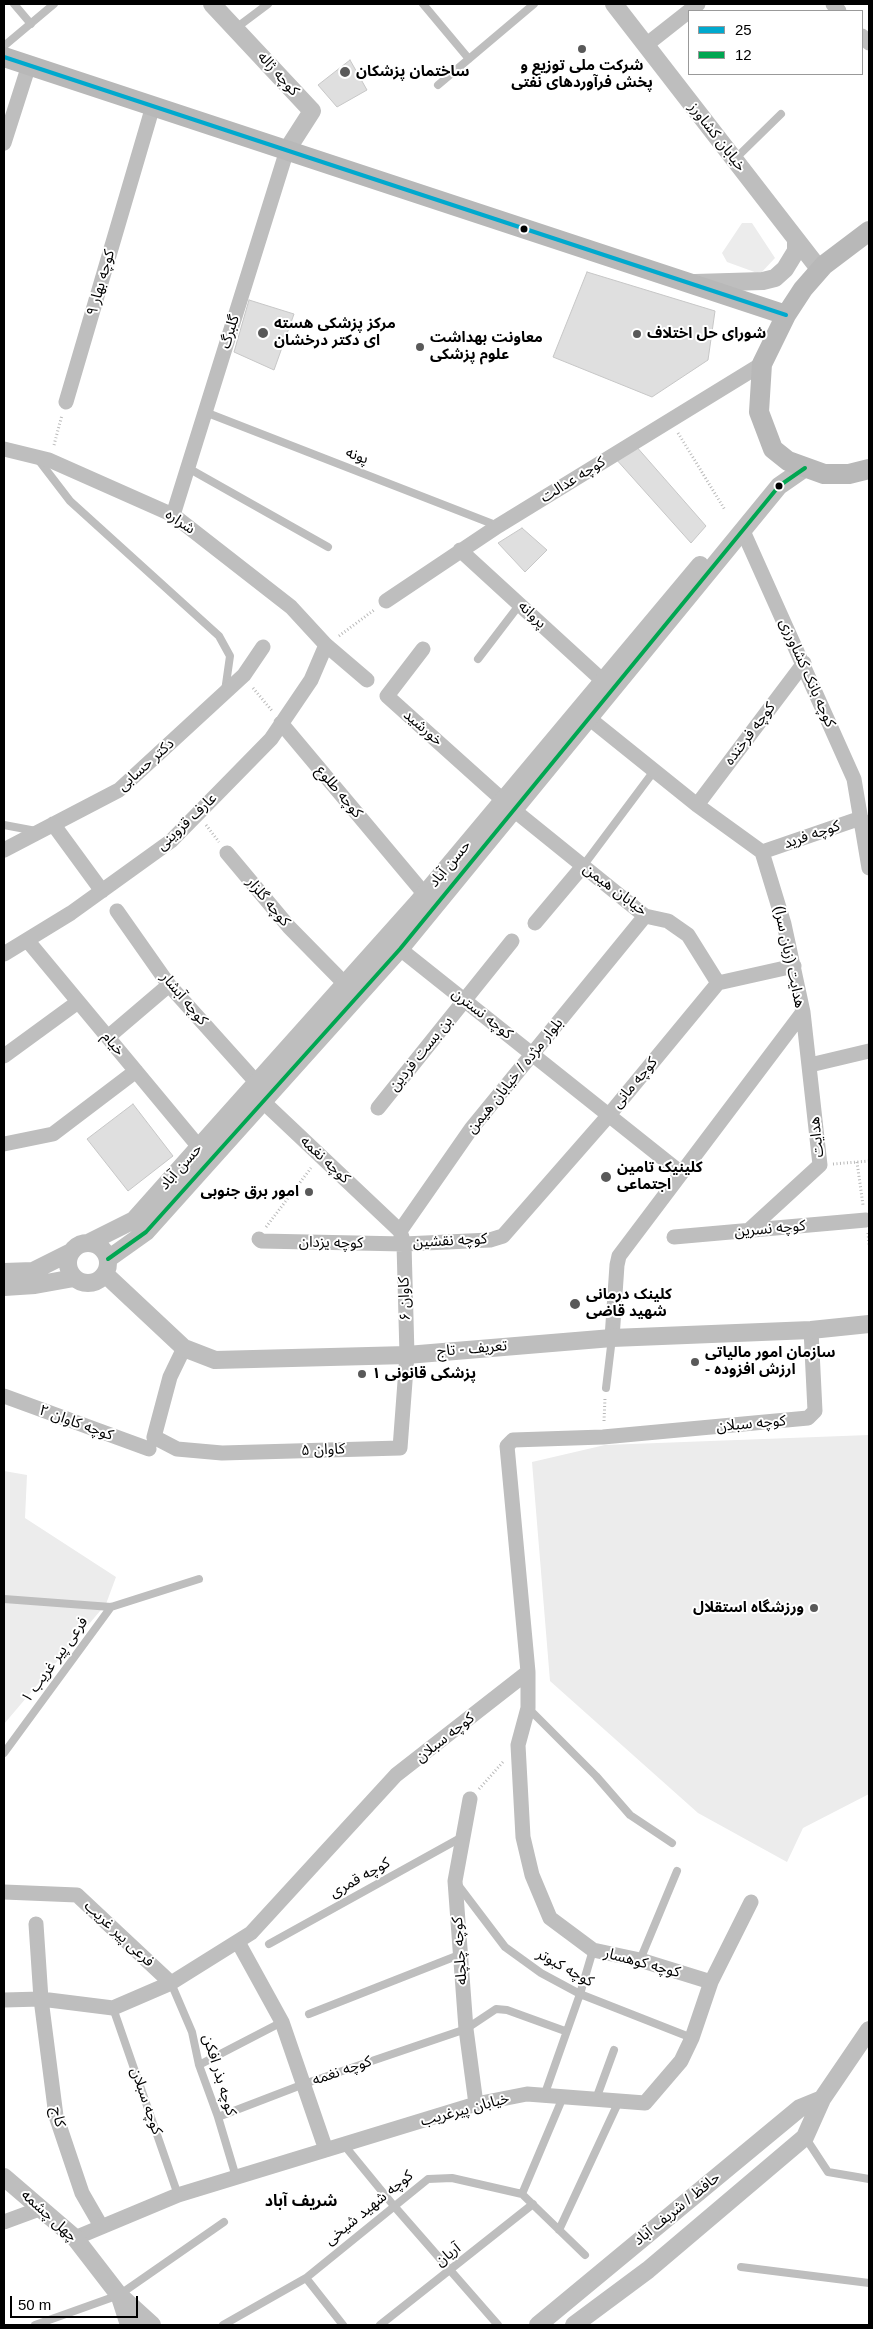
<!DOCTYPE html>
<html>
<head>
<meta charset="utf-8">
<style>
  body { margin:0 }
  #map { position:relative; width:873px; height:2329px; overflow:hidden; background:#fff; font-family:Helvetica,sans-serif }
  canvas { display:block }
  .frame { position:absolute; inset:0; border:5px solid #000; pointer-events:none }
  .legend { position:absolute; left:688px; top:10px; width:175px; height:65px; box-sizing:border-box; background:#fff; border:1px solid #999; margin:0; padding:6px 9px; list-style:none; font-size:15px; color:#000 }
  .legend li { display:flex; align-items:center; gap:10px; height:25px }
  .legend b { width:25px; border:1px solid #999 }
  .scale { position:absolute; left:10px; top:2296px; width:128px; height:22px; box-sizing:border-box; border:2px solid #000; border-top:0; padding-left:6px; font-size:15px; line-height:18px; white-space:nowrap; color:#000; -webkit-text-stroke:4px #fff; paint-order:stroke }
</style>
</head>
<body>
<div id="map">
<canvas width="873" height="2329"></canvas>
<div class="frame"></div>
<ul class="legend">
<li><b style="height:6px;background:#00a9ce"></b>25</li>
<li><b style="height:6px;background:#00a651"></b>12</li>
</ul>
<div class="scale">50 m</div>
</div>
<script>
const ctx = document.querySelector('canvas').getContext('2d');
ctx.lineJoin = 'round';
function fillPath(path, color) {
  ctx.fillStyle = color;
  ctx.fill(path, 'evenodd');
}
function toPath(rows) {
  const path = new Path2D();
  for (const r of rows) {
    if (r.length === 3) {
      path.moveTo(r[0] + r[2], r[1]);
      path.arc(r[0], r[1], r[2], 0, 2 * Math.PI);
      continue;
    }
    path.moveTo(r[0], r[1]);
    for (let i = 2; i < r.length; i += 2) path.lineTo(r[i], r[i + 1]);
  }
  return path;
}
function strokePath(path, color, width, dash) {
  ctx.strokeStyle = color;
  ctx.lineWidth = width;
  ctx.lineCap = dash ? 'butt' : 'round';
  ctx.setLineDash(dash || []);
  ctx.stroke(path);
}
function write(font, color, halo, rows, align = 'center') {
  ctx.font = font + ' Helvetica,"Noto Sans Arabic",sans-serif';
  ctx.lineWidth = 4;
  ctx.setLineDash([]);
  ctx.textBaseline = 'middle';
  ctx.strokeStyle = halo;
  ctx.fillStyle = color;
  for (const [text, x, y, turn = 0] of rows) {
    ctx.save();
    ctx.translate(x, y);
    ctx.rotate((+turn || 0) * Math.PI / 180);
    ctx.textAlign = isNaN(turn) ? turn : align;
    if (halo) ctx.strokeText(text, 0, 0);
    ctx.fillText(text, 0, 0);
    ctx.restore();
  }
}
const green = toPath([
  [742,223,752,223,775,258,760,274,727,262,722,253],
  [869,1435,869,1794,803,1828,787,1862,698,1813,550,1681,532,1462,605,1445],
  [4,1471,27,1475,25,1518,116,1577,106,1604,4,1724]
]);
const building = toPath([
  [350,60,367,90,337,107,318,85,350,60],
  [587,272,715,311,708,360,652,397,553,357,587,272],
  [249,300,294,314,274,370,234,352,249,300],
  [635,445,706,526,691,543,615,458,635,445],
  [522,528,547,550,525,572,498,543,522,528],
  [133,1104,173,1156,128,1191,87,1139,133,1104]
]);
const path = toPath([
  [678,433,725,510],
  [54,445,62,415],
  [339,636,374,610],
  [253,688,273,712],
  [206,825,219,842],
  [857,1162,863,1205],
  [833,1164,869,1161],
  [266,1227,311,1168],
  [868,1233,869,1245],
  [604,1421,605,1398],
  [479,1789,503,1762]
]);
const service = toPath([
  [14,4,31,24],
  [423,4,469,59],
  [236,28,268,4],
  [4,46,54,4],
  [438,85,534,4],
  [734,160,781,114],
  [205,412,498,526],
  [37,458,70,501,219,636,230,656,225,691],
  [188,468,328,547],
  [478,659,520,604],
  [4,825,36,831],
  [583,866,654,771],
  [606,1388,612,1338],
  [4,1599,111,1607,199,1579],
  [528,1708,596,1776,630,1815,672,1843],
  [4,1753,111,1607],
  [458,1885,505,1947,541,1973,580,1994,692,2038],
  [269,1944,464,1836],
  [640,1960,677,1871],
  [171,1983,192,2032,199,2065,218,2117,236,2177],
  [113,2008,178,2195],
  [309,2014,459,1955],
  [199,2065,282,2022],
  [544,2096,580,1994,593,1950],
  [596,2099,614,2050],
  [218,2117,304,2084,466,2029,496,2009,507,2010,565,2031],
  [805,2137,828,2172,869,2179],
  [344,2145,394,2206,498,2325],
  [522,2194,563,2097],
  [559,2230,619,2101],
  [741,2267,869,2283],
  [306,2278,343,2325],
  [35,2325,119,2295,224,2222],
  [223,2325,306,2278,428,2179,452,2178,522,2194,585,2255],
  [380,2325,533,2204]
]);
const minor = toPath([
  [833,4,839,11],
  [862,36,869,43],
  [646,45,698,4],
  [4,143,29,65],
  [66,402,153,106],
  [4,449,49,460,173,515,291,607,326,645,367,680],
  [173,515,287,150],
  [743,531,854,779,869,868],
  [460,550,603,681],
  [386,601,498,526,762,364],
  [423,649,387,696,515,811,645,916,668,921,688,935,718,983],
  [578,713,590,719,697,805,762,852,784,924,803,1012,619,1256,617,1265,612,1338],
  [281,723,432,903],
  [697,805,804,663],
  [53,824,102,891],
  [4,850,119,790,244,675,263,647],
  [762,852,861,818],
  [227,853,289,927,345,984],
  [117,911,169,985,257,1083],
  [535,923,583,866],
  [27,940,199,1147],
  [400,949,680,1172],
  [4,954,71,913,171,841,271,739,311,680,326,645],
  [108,1037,169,985],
  [4,1056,78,1002],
  [810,1065,869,1051],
  [255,1094,400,1231],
  [378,1108,512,941],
  [4,1144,53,1134,136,1071],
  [749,1230,820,1165,803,1012],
  [674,1237,866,1220],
  [259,1239,261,1241,404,1244,490,1240,503,1236,609,1115,718,983,794,966],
  [184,1348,170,1377,154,1437,177,1449,222,1453,400,1448,407,1355,404,1244,400,1231,471,1129,645,916],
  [4,1396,149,1449],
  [528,1672,528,1708,518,1745,523,1837,532,1875,550,1918,593,1950,640,1960,711,1982],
  [470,1799,455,1881,466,2029,476,2104],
  [4,1892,77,1895,171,1983],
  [36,1924,41,1999,56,2116,82,2193,101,2226],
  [238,1942,282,2022,326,2150],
  [4,2000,41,1999,113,2008,171,1983,251,1933,396,1775,528,1672,507,1446,513,1440,603,1437,808,1418,815,1411,811,1330],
  [4,2222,42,2208],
  [75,2238,178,2195,476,2104,527,2094,645,2103,681,2061,692,2038,711,1982,751,1902]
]);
const tertiary = toPath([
  [212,4,312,111,287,150],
  [614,4,820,270],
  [695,283,763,281,775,278,785,269,796,251,796,239],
  [90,1242,134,1220,199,1147,418,902,700,565],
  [88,1263,20],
  [108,1259,146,1232,400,949,779,486,805,468],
  [4,1272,33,1271,71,1252],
  [105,1274,184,1348,215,1360,407,1355,612,1338,811,1330,869,1324],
  [4,1287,35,1285,74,1278],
  [4,2177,75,2238,119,2295,152,2325],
  [120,2297,129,2325],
  [538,2325,800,2108,822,2099],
  [574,2325,648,2270,805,2137,822,2099,869,2030]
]);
const secondary = toPath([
  [4,57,786,315],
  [869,231,824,265,803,289,786,315,762,364,759,412,773,449,788,461,824,474,849,474,869,469]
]);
const bus1 = toPath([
  [4,57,786,315]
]);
const bus2 = toPath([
  [108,1259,146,1232,400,949,779,486,805,468]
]);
const markers = [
  [582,49,5,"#595959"],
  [345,72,6,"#595959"],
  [524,229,4.5,"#000"],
  [263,333,6,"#595959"],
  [637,334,5,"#595959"],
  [420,347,5,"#595959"],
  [779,486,4.5,"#000"],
  [606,1177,6,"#595959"],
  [309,1192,5,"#595959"],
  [575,1304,6,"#595959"],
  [695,1362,5,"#595959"],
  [362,1374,5,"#595959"],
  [814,1608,5,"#595959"]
];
const poiNames = [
  ["شرکت ملی توزیع و",582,66,"center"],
  ["پخش فرآوردهای نفتی",582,83,"center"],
  ["ساختمان پزشکان",356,72],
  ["مرکز پزشکی هسته",274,324],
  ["ای دکتر درخشان",274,341],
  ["شورای حل اختلاف",647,334],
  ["معاونت بهداشت",430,338],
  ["علوم پزشکی",430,355],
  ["کلینیک تامین",617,1168],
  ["اجتماعی",617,1185],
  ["امور برق جنوبی",299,1192,"right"],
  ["کلینک درمانی",586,1295],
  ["شهید قاضی",586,1312],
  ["سازمان امور مالیاتی",705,1353],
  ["- ارزش افزوده",705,1370],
  ["پزشکی قانونی ۱",372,1374],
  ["ورزشگاه استقلال",804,1608,"right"]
];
const streetNames = [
  ["کوچه ژاله",278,74,48],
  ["خیابان کشاورز",717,137,52],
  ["کوچه بهار ۹",101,283,-74],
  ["گلبرگ",230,332,-73],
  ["پونه",357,456,21],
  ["کوچه عدالت",573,480,-32],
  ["شراره",180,522,34],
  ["پروانه",532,615,43],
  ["کوچه بانک کشاورزی",807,673,66],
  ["خورشید",423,728,41],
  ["کوچه فرخنده",750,734,-53],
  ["دکتر حسابی",146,765,-42],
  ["کوچه طلوع",339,792,50],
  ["عارف قزوینی",187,822,-43],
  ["کوچه فرید",812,835,-19],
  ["حسن آباد",450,864,-50],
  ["خیابان هیمن",615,890,37],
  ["کوچه گلزار",268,902,50],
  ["هدایت (زبان سرا)",789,957,78],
  ["کوچه آبشار",184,999,50],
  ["کوچه نسترن",482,1014,38],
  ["خیام",113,1044,50],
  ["بن بست فردین",421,1054,-51],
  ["بلوار مژده / خیابان هیمن",515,1076,-51],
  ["کوچه مانی",635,1083,-50],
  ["هدایت",817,1137,-96],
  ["کوچه نغمه",325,1160,43],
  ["حسن آباد",181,1167,-48],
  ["کوچه نسرین",770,1229,-5],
  ["کوچه نقشین",450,1241,-3],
  ["کوچه یزدان",331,1243,1],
  ["کاوان ۶",405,1299,-92],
  ["تعریف - تاج",472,1349,-5],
  ["کوچه کاوان ۲",76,1423,20],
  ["کوچه سبلان",751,1424,-5],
  ["کاوان ۵",323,1450,-2],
  ["فرعی پیر غریب ۱",55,1660,-54],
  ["کوچه سبلان",445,1738,-38],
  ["کوچه قمری",360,1878,-29],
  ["فرعی پیر غریب",119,1934,43],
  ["کوچه چلچله",460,1951,-94],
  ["کوچه کوهسار",642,1963,15],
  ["کوچه کبوتر",565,1968,29],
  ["کوچه نغمه",342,2071,-19],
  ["کوچه بذر افکن",219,2075,73],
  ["کوچه سبلان",146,2101,71],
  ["خیابان پیرغریب",465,2110,-15],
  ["کاج",58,2117,77],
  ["کوچه شهید شیخی",369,2208,-39],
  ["حافظ / شریف آباد",677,2209,-39],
  ["چهل چشمه",49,2216,42],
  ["آریان",448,2255,-38]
];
const neighbourhoodNames = [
  ["شریف آباد",301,2202]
];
fillPath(green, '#ececec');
fillPath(building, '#dfdfdf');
strokePath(building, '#c7c7c7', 1);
strokePath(path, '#b9b9b9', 3, [1, 2.5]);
strokePath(service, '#bebebe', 8);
strokePath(minor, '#bebebe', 15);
strokePath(tertiary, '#bebebe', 18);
strokePath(secondary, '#b8b8b8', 20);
strokePath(bus1, '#00a9ce', 4);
strokePath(bus2, '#00a651', 4);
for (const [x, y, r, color] of markers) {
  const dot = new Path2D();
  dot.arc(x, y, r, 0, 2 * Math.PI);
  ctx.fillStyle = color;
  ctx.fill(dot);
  strokePath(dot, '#fff', 2);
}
write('bold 15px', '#000', '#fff', poiNames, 'left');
write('15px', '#000', '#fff', streetNames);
write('bold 16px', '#000', '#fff', neighbourhoodNames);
</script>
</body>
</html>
